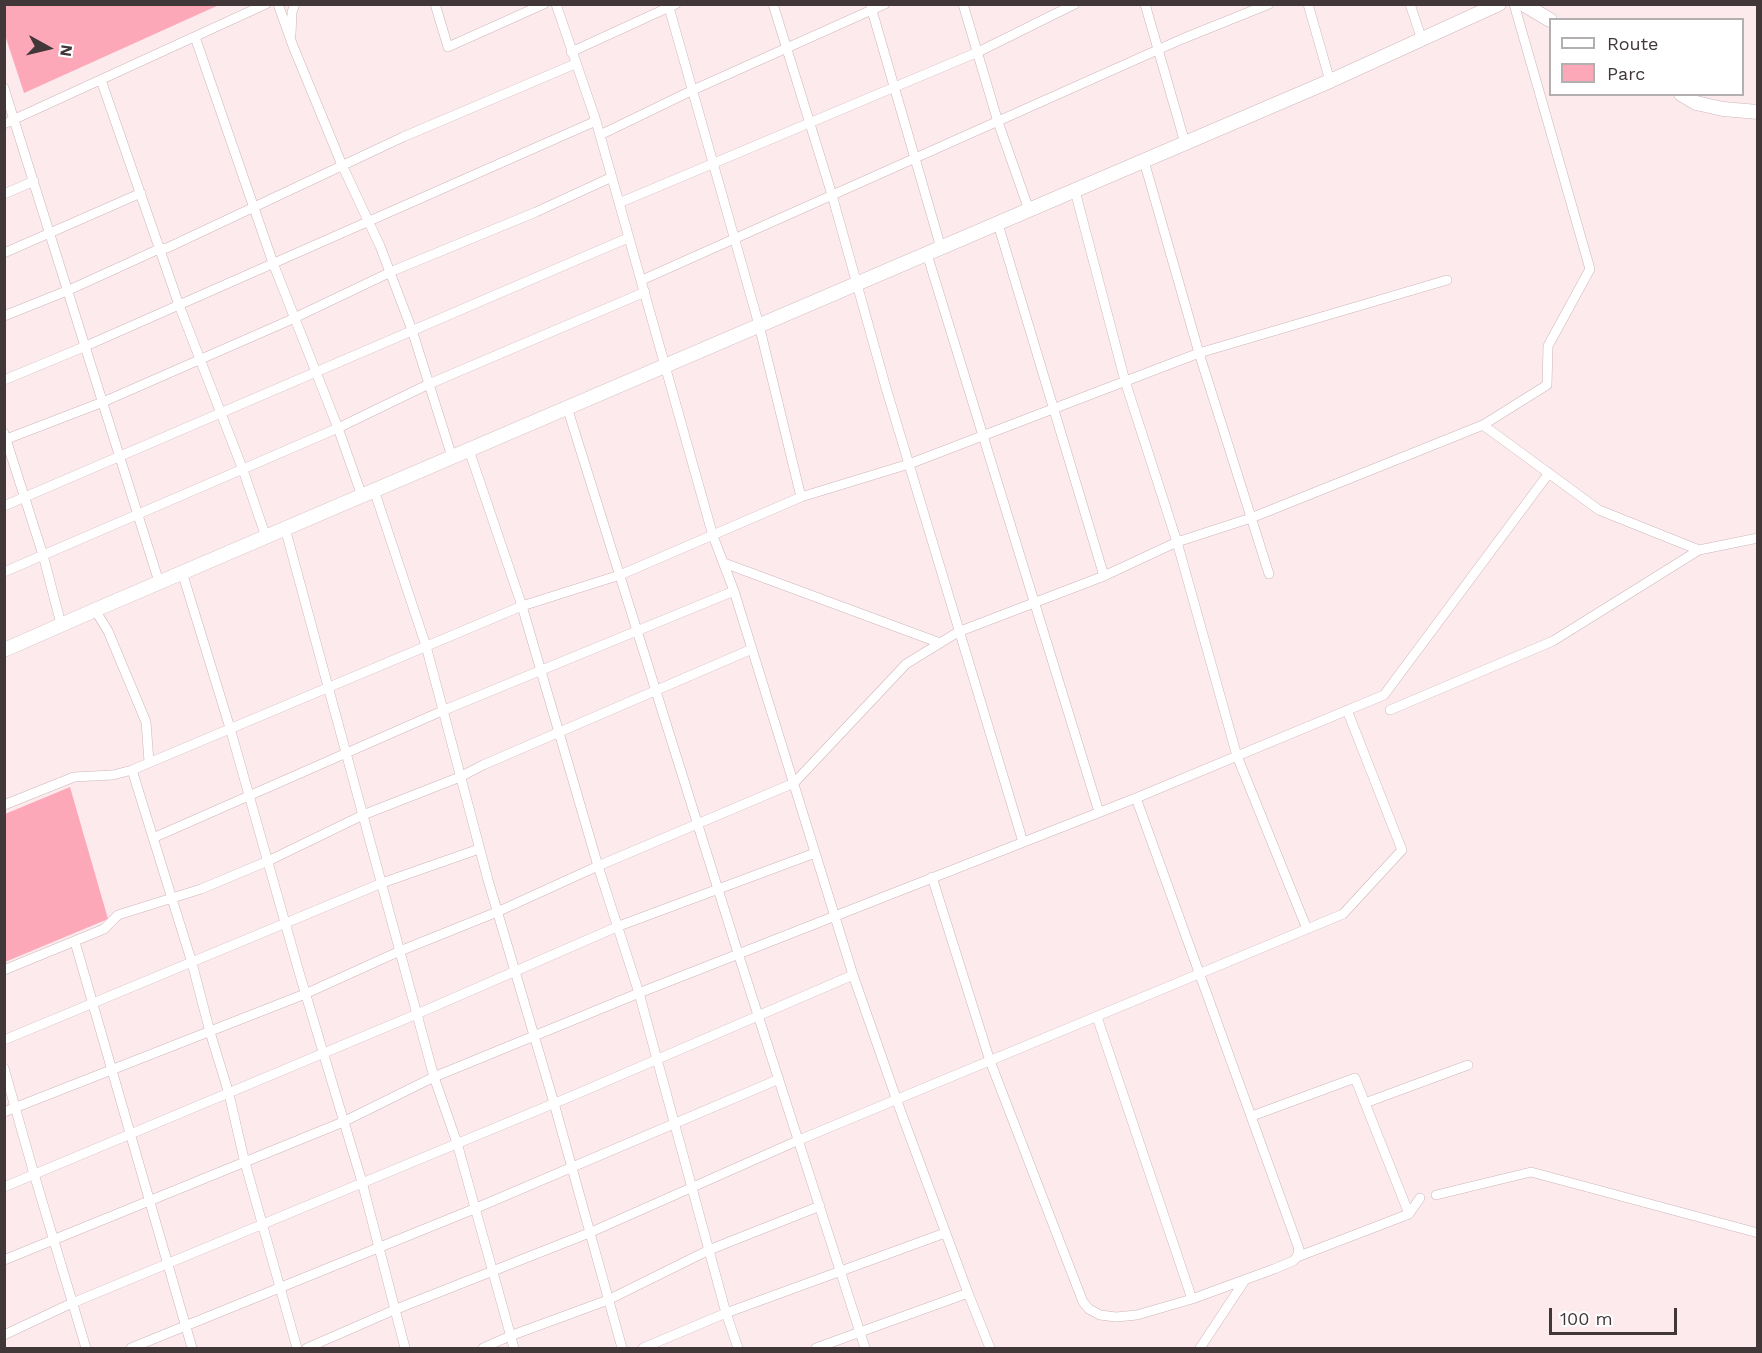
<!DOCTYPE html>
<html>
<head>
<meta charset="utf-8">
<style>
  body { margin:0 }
  #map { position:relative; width:1762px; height:1353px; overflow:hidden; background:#fdeaed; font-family:"Work Sans",sans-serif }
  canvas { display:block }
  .frame { position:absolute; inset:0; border:6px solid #413739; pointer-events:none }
  .legend { position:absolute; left:1549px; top:18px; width:195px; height:78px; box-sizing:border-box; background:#fff; border:2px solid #b3afb0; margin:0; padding:8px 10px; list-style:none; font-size:18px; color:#413739 }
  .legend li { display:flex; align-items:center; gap:12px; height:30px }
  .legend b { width:30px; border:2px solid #b3afb0 }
  .north { position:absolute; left:18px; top:18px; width:60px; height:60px; -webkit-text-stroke:4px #fff; paint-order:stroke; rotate:98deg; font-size:16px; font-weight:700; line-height:24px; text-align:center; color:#413739 }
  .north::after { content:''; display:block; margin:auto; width:21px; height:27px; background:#413739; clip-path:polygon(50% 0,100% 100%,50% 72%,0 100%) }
  .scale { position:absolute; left:1549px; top:1308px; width:128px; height:27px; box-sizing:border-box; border:3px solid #413739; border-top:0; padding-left:8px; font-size:18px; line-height:21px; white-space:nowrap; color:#413739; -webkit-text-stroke:4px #fff; paint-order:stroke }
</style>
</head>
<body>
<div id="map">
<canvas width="1762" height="1353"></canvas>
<div class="frame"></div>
<ul class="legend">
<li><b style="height:8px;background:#fff"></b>Route</li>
<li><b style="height:16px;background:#fca8b8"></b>Parc</li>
</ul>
<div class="north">N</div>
<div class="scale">100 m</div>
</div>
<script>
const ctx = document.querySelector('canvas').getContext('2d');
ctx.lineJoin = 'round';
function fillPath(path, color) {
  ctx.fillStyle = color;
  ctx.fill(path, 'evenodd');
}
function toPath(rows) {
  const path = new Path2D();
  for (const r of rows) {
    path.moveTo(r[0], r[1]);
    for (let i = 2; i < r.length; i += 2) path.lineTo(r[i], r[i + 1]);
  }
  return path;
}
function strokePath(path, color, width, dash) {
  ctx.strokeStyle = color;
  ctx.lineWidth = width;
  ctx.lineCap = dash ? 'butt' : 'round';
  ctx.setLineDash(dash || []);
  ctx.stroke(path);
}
const green = toPath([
  [4,5,5,4,219,5,24,93,5,35],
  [70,787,108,919,5,962,5,814]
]);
const street = toPath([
  [278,4,293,46,342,165,380,246,412,330,452,457],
  [435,4,448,47,544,4],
  [556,4,596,121,713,536,734,591,853,975],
  [668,4,759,325,801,497],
  [773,4,832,195,886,388,1023,842],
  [963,4,998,122,1029,210],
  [1145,4,1185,143],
  [1308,4,1330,81],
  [1410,4,1422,40],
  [871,7,941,248],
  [291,34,292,12,295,4],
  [195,37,273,263,338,428,362,496],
  [571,52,676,4],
  [101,80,179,305,243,470,266,537],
  [4,88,159,582],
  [4,124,266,4],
  [600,135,693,90,885,4],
  [1144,161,1199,353,1269,574],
  [1075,191,1125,381,1177,542,1237,756,1307,929],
  [4,194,34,181],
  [619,203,978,52,1075,4],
  [998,224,1104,576],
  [4,253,141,193],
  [927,254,1099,812],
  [642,280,1182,39,1269,4],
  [4,316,69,290,159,249,167,248,403,137,575,64],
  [4,380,86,346,596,121],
  [567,407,738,953,865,1348],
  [1483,425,1599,510,1699,550,1758,538],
  [4,433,43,555,61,624],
  [4,440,103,402,288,321,395,270,536,212,612,177],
  [469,450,522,606,598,866,639,993,726,1313,738,1348],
  [374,490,426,646,488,880,554,1103,622,1348],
  [4,506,628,238],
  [285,528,434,1077,457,1143,514,1348],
  [724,563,940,643],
  [4,572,338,428,429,384,645,292],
  [182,572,230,728,299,972,362,1182,405,1348],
  [95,610,108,631,146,722,149,762],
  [1390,710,1553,641,1699,550],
  [132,770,192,963,210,1032,229,1094,244,1159,297,1348],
  [4,805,74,777,113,775,132,770,522,606,620,575,801,497,909,464,1199,353,1447,280],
  [153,838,442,711,734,591],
  [932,877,990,1061,1083,1302,1089,1309,1100,1315,1116,1317,1137,1315,1192,1299,1274,1269,1293,1261,1297,1257,1299,1249,1136,798],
  [75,942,192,1348],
  [4,970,104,929,118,915,201,889,268,861,363,815,460,777,483,765,752,649],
  [1097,1017,1192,1299],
  [4,1040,382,883,479,849],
  [4,1068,34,1174,86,1348],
  [1365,1103,1468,1065],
  [4,1112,305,994,400,951,497,912,598,866,794,783,906,664,958,632,1104,576,1177,542,1251,518,1483,425,1547,385,1548,346,1590,269,1514,4],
  [1252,1116,1355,1078,1409,1214],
  [4,1187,417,1014,619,926,815,853],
  [1436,1195,1531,1172,1758,1233],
  [1297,1257,1409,1214,1420,1198],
  [4,1260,343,1122,434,1077,639,993,1136,798,1384,695,1549,473],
  [4,1335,70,1304,572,1096,853,975,902,1115,968,1293,990,1348],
  [131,1348,474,1209,779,1079],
  [307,1348,394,1310,589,1233,799,1140,1343,914,1402,850,1347,710],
  [483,1348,510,1336,608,1300,709,1250,820,1206],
  [643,1348,726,1313,945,1233],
  [816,1348,968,1293],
  [1200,1348,1245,1280]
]);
const secondary = toPath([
  [1523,4,1550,20],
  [1681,94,1696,103,1723,109,1758,112],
  [4,650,95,610,1330,81,1499,4]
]);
fillPath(green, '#fca8b8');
strokePath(street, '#cdb6ba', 10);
strokePath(secondary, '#cdb6ba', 15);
strokePath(street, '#fff', 9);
strokePath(secondary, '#fff', 14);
</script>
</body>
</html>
